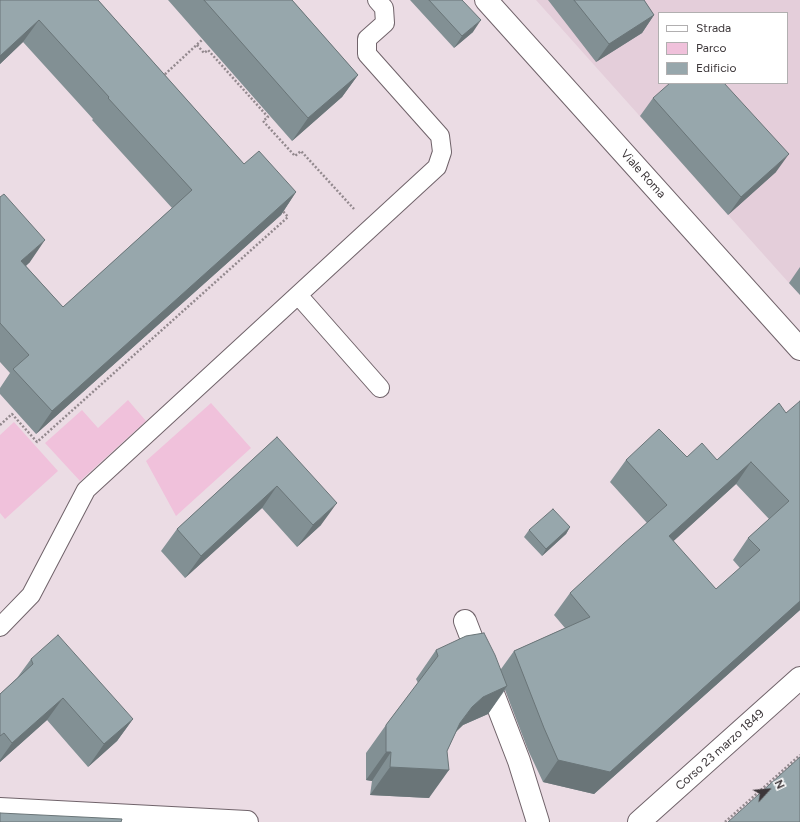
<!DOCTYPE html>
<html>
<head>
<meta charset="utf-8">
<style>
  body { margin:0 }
  #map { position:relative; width:800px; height:822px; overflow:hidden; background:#ebdce4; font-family:Figtree,sans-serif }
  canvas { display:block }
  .legend { position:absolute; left:658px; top:12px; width:130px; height:72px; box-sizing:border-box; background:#fff; border:1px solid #b1afb0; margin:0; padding:5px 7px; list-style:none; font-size:12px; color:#3c3639 }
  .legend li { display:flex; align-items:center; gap:8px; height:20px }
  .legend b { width:20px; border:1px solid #b1afb0 }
  .north { position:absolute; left:748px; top:770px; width:40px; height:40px; -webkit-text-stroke:3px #fff; paint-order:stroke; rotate:64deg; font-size:11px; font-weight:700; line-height:16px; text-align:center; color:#3c3639 }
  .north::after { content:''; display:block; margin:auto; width:14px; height:18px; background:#3c3639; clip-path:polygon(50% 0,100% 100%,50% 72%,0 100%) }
</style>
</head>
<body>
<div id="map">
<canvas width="800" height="822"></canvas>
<ul class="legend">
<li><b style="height:5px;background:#fff"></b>Strada</li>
<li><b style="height:11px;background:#f0c1db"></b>Parco</li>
<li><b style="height:11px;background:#97a7ac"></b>Edificio</li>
</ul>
<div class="north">N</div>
</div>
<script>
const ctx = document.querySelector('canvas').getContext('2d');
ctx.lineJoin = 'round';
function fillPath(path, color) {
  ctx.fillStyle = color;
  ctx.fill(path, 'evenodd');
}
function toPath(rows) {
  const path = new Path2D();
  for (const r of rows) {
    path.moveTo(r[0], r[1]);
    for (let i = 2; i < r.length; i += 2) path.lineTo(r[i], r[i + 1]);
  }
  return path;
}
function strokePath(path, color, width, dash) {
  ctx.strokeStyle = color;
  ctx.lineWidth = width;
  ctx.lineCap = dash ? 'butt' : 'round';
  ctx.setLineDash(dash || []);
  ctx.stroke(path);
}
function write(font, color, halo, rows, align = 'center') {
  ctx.font = font + ' Figtree,sans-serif';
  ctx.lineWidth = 3.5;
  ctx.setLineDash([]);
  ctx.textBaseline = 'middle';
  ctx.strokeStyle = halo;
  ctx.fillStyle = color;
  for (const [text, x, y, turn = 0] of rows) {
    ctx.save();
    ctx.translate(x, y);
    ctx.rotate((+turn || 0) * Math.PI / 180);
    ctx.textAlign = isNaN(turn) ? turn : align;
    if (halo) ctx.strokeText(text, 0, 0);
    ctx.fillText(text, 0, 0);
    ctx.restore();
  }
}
const built = toPath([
  [536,0,800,0,800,295,789,283],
  [659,13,787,13,787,83,659,83]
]);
const green = toPath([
  [128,400,146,421,80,481,45,443,82,410,98,428],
  [211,403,251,448,176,516,146,461],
  [14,422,58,471,5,519,0,513,0,435]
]);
const path = toPath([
  [197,45,204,53,208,50,268,117,263,121,295,156,301,151,354,209],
  [162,77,203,39],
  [0,425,12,414,37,442,288,217,281,209],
  [725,822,800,755]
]);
const service = toPath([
  [298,295,380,388],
  [0,627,31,595,86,490,437,167,442,152,440,136,367,54,367,39,385,23,384,8,377,0]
]);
const minor = toPath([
  [465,621,519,761,538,822],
  [0,809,247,822]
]);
const tertiary = toPath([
  [486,0,800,349],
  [639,822,800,678]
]);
const wall = toPath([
  [0,0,98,0,244,164,296,192,281,215,36,434,0,394,0,388,10,373,0,362,0,197,30,262,26,266,63,307,172,208,92,120,93,119,23,42,0,64],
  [168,0,292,0,358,75,342,97,292,141],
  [410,0,462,0,473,32,454,48],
  [548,0,644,0,654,15,642,33,596,62],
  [653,98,776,172,728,215,640,116],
  [800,267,800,295,789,283],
  [779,403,800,610,594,794,543,782,528,750,505,690,488,714,463,725,456,732,447,751,429,798,370,795,372,781,366,780,366,753,386,725,418,683,416,679,436,650,501,669,514,651,565,628,554,615,570,593,647,523,610,482,626,460,687,457,717,460],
  [736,484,769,519,748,538,733,560,740,568,716,589,673,541],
  [277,437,321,525,297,547,262,508,185,578,161,551,177,529],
  [570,527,566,534,542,556,524,537,529,530],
  [31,659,133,719,117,741,88,767,47,720,0,762,0,694,17,678]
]);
const shadedWall = toPath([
  [654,15,642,33,596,62,609,44],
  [39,20,23,42,0,64,0,56],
  [481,20,473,32,454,48,462,36],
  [358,75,342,97,292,141,308,118],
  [789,154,776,172,728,215,741,197],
  [296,192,281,215,36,434,52,411],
  [45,240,30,262,6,283,21,261],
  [751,462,736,484,654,559,669,536],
  [277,486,262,508,185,578,201,556],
  [337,503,321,525,297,547,313,525],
  [570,527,566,534,542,556,546,549],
  [800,601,800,610,594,794,543,782,558,760],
  [507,686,488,714,463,725,452,735,440,751,472,707,483,697],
  [63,698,47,720,0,762,0,760,12,743],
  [133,719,117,741,88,767,104,744],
  [386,752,391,752,372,781,366,780],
  [390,767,449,770,429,798,370,795]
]);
const building = toPath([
  [0,0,98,0,244,164,259,151,296,192,52,411,13,369,29,355,0,323,0,197,4,194,45,240,21,261,63,307,192,190,108,98,109,97,39,20,0,56,0,0],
  [204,0,292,0,358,75,308,118,204,0],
  [429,0,462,0,481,20,462,36,429,0],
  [574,0,644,0,654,15,609,44,574,0],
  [670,83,724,83,789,154,741,197,653,98,670,83],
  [800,401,800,601,610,772,558,760,544,728,514,651,590,617,570,593,623,544,667,505,626,460,659,429,687,457,702,443,717,460,779,403,786,413,800,401],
  [751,462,789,501,748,538,760,550,716,589,669,536,751,462],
  [277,437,337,503,313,525,277,486,201,556,177,529,277,437],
  [553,509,570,527,546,549,529,530,553,509],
  [484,633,495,655,507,686,483,697,472,707,460,723,447,751,449,770,390,767,391,752,386,752,386,725,438,656,436,650,466,636,484,633],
  [58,635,133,719,104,744,63,698,12,743,4,733,0,736,0,694,33,664,31,659,58,635],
  [800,757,800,822,728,822,800,757],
  [0,813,122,819,121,822,0,822,0,813]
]);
const streetNames = [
  ["Viale Roma",643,174,48],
  ["Corso 23 marzo 1849",720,750,-42]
];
fillPath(built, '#e4ceda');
fillPath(green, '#f0c1db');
strokePath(service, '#70636a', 20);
strokePath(minor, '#70636a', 24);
strokePath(tertiary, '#70636a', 24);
strokePath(path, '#93898e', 2.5, [2, 2]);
strokePath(service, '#fff', 18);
strokePath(minor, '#fff', 22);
strokePath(tertiary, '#fff', 22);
fillPath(wall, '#829094');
fillPath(shadedWall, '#6a7578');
fillPath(building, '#97a7ac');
strokePath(building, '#6a7578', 1);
write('12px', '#3c3639', '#fff', streetNames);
</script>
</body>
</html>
